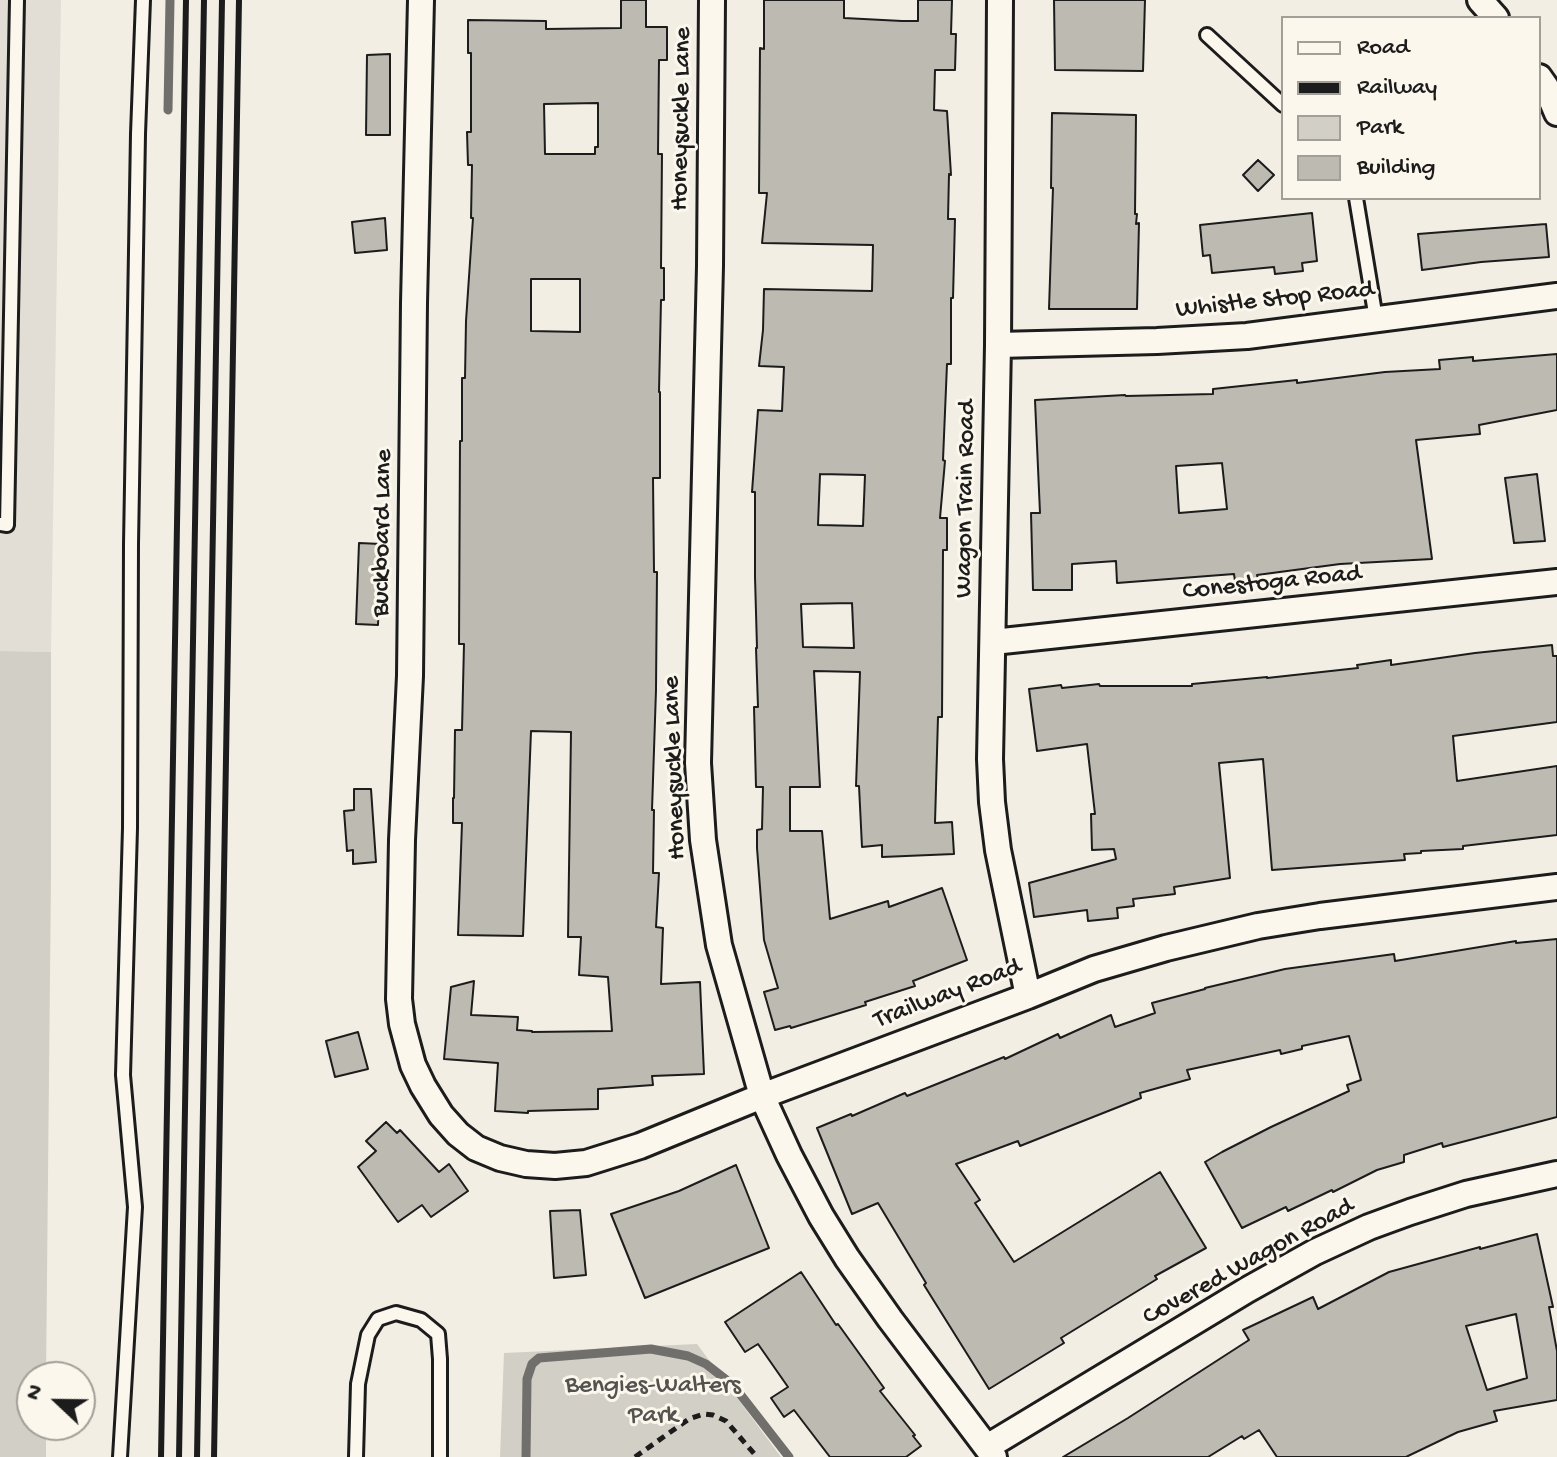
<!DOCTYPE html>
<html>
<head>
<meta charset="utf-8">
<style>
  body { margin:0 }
  #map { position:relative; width:1557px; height:1457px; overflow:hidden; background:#f2eee4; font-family:"Gochi Hand",sans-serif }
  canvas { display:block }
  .legend { position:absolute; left:1281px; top:16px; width:260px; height:184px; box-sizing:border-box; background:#fbf7ec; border:2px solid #a29f99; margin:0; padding:10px 14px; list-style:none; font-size:24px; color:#1c1c1c }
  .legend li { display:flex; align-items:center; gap:16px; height:40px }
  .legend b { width:40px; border:2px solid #a29f99 }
  .north { position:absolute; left:16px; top:1361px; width:80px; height:80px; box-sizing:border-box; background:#fbf7ec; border:2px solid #a29f99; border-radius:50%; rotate:292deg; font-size:22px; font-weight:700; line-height:32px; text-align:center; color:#1c1c1c }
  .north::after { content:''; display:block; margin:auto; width:28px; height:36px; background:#1c1c1c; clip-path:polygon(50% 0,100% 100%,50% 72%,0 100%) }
</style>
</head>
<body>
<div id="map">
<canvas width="1557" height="1457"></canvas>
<ul class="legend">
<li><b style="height:10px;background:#fbf7ec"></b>Road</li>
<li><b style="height:10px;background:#1c1c1c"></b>Railway</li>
<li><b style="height:22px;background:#d2cfc6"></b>Park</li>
<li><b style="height:22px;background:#bdbab1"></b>Building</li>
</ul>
<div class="north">N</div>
</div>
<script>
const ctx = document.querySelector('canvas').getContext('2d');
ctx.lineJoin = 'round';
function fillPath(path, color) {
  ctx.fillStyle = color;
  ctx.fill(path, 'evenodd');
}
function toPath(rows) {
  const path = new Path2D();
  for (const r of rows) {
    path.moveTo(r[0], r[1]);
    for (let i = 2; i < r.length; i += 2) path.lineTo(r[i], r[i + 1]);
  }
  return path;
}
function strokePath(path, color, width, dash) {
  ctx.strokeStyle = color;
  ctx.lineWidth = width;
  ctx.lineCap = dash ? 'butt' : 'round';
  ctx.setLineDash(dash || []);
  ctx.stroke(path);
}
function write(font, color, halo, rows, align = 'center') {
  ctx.font = font + ' "Gochi Hand",sans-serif';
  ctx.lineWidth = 6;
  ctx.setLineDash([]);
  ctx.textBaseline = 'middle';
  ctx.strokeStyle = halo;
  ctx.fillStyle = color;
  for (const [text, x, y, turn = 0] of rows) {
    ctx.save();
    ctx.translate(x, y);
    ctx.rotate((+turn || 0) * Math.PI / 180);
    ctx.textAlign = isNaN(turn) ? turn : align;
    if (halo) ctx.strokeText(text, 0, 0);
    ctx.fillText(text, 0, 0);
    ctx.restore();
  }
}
const built = toPath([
  [0,0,61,0,51,652,0,651]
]);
const green = toPath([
  [0,651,51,652,51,875,46,1377,32,1377,32,1425,46,1425,46,1457,0,1457],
  [697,1344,781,1457,500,1457,504,1353]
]);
const stream = toPath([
  [168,110,170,0],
  [526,1457,527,1379,532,1364,539,1358,651,1349,688,1356,706,1364,733,1385,789,1457]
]);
const building = toPath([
  [621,0,646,0,646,27,667,27,667,60,659,60,658,154,662,154,661,268,664,268,664,300,661,300,659,392,660,392,660,478,653,478,654,572,657,572,656,690,652,810,654,810,653,873,659,873,656,927,663,928,661,984,700,982,704,1074,652,1076,653,1085,598,1089,598,1109,528,1111,528,1113,495,1111,498,1063,444,1059,451,987,474,981,471,1015,518,1017,517,1030,532,1031,532,1032,612,1031,608,977,579,975,581,937,568,937,571,732,531,731,523,936,458,935,462,823,453,823,453,798,454,798,455,730,462,730,464,644,459,644,460,441,462,441,462,378,465,378,466,321,473,218,471,218,472,165,468,165,467,132,471,132,471,53,468,53,468,20,546,21,546,29,621,28,621,0],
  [598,103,598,147,595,147,595,154,545,154,544,104,598,103],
  [531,279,580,279,580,332,531,331,531,279],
  [764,0,844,0,844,18,902,21,918,21,918,0,952,0,951,34,956,34,955,70,935,70,934,110,947,111,951,175,949,174,948,219,955,219,953,298,951,298,951,364,947,364,943,460,945,461,940,518,947,518,947,550,943,550,942,717,938,717,935,823,952,822,954,854,882,857,882,845,862,847,859,786,856,786,860,672,814,671,820,787,790,787,790,831,822,831,830,919,888,901,889,907,942,888,967,960,913,981,915,986,865,1002,866,1005,791,1028,790,1026,775,1030,764,992,778,988,764,940,757,848,757,830,762,829,763,787,756,787,754,707,758,707,756,648,757,648,755,577,755,492,752,492,758,410,782,411,784,367,759,366,763,330,764,289,872,291,873,245,762,243,767,193,759,193,760,48,764,49,764,0],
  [820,474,865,475,863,526,818,525,820,474],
  [852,603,854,648,803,647,801,604,852,603],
  [1054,0,1145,0,1143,71,1055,70,1054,0],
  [390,54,390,135,366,135,367,55,390,54],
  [1052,113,1136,115,1135,214,1137,214,1136,224,1139,223,1137,309,1049,309,1053,188,1051,188,1052,113],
  [1258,160,1274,175,1258,191,1243,175,1258,160],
  [1312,213,1317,261,1302,263,1303,271,1275,274,1274,267,1212,273,1210,255,1203,256,1200,225,1312,213],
  [385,218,387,250,355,253,352,222,385,218],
  [1546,224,1549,257,1481,262,1422,270,1418,234,1546,224],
  [1557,354,1557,410,1479,425,1480,434,1416,440,1432,559,1340,564,1257,575,1258,579,1235,581,1234,574,1117,583,1116,561,1072,564,1072,590,1033,590,1031,513,1040,513,1035,400,1125,395,1126,396,1213,394,1213,389,1297,380,1297,383,1385,372,1440,369,1439,360,1473,357,1473,361,1557,354],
  [1222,463,1227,509,1179,513,1176,466,1222,463],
  [1537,474,1545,541,1514,543,1505,478,1537,474],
  [359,543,381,544,378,625,356,624,359,543],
  [1552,645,1553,656,1557,656,1557,722,1453,736,1457,781,1557,766,1557,835,1463,846,1463,849,1421,851,1421,853,1404,854,1405,860,1272,870,1263,759,1219,763,1230,878,1174,887,1175,894,1133,899,1134,906,1117,908,1118,918,1088,921,1087,910,1034,917,1029,883,1116,859,1114,849,1092,850,1091,814,1095,814,1087,744,1037,751,1029,689,1061,685,1062,688,1099,684,1100,686,1192,686,1192,684,1267,677,1267,678,1358,668,1357,665,1391,660,1391,665,1475,653,1552,645],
  [354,789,371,789,376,862,353,864,353,850,347,851,344,811,354,810,354,789],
  [1557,939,1557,1117,1443,1147,1442,1143,1404,1155,1404,1162,1377,1170,1333,1192,1332,1190,1288,1211,1286,1207,1242,1228,1205,1162,1222,1152,1271,1127,1349,1091,1347,1085,1361,1080,1349,1036,1302,1046,1302,1049,1281,1054,1280,1050,1187,1070,1190,1079,1140,1093,1141,1098,1020,1146,1018,1141,956,1164,980,1200,975,1203,1014,1262,1160,1172,1206,1248,1155,1276,1157,1279,1061,1338,1064,1343,989,1389,924,1285,926,1283,878,1203,852,1214,817,1128,851,1114,852,1116,905,1093,907,1096,1004,1057,1005,1059,1058,1034,1060,1038,1111,1015,1115,1027,1155,1013,1152,1003,1205,989,1205,988,1285,969,1394,954,1395,961,1516,941,1516,943,1557,939],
  [358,1032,368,1069,335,1077,326,1041,358,1032],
  [386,1122,397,1133,400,1130,439,1172,449,1164,468,1191,431,1217,422,1205,398,1222,358,1167,376,1151,366,1141,386,1122],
  [736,1165,769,1248,645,1298,611,1214,679,1191,736,1165],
  [580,1210,586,1275,554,1278,550,1211,580,1210],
  [1537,1234,1553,1307,1549,1307,1557,1351,1557,1400,1494,1411,1497,1421,1458,1432,1406,1457,1277,1457,1259,1430,1244,1439,1242,1436,1208,1457,1063,1457,1128,1418,1249,1340,1243,1330,1313,1297,1318,1309,1389,1272,1480,1247,1480,1249,1537,1234],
  [1516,1314,1527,1378,1487,1390,1466,1326,1516,1314],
  [801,1272,836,1325,838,1324,884,1388,880,1391,915,1435,913,1436,921,1446,906,1457,830,1457,794,1410,784,1417,771,1398,788,1387,758,1344,745,1352,725,1322,801,1272]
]);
const path = toPath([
  [635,1457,689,1419,704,1414,713,1415,726,1421,757,1457]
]);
const lane = toPath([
  [1207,35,1283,105],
  [1356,198,1376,319],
  [0,524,7,525,17,0],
  [120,1457,135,1207,123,1075,130,828,131,544,138,134,143,0],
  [356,1457,358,1384,368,1335,378,1319,396,1313,421,1320,438,1334,440,1359,440,1457]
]);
const street = toPath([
  [421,0,414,303,410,676,402,840,399,999,402,1024,413,1065,423,1086,441,1115,458,1134,476,1148,500,1158,526,1164,555,1166,586,1163,640,1146,762,1096,1028,996,1094,969,1166,948,1258,926,1320,916,1557,887],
  [712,0,710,266,698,763,703,840,719,945,762,1096,789,1155,821,1216,847,1258,890,1319,994,1457],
  [1000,0,998,345,990,759,992,802,998,850,1028,996],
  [1480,0,1496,18],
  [1539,77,1546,87,1557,113],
  [998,345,1157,341,1247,336,1557,296],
  [993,642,1557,582],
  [987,1447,1247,1290,1315,1252,1369,1227,1410,1212,1466,1194,1557,1174]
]);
const rail = toPath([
  [161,1457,186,0],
  [179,1457,204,0],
  [197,1457,222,0],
  [214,1457,239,0]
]);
const streetNames = [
  ["Honeysuckle Lane",683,119,-89],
  ["Whistle Stop Road",1275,301,-6],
  ["Wagon Train Road",967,499,-89],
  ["Buckboard Lane",384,533,-89],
  ["Conestoga Road",1272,584,-6],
  ["Honeysuckle Lane",676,768,-92],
  ["Trailway Road",948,995,-21],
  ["Covered Wagon Road",1249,1263,-29]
];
const parkNames = [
  ["Bengies-Walters",653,1387],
  ["Park",653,1417]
];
fillPath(built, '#e2ded5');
fillPath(green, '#d2cfc6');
strokePath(stream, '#716f6b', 9);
fillPath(building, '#bdbab1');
strokePath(building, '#1c1c1c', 2);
strokePath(lane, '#1c1c1c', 18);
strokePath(street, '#1c1c1c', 30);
strokePath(path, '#1c1c1c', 5, [8, 6]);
strokePath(lane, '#fbf7ec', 12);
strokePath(street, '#fbf7ec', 24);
strokePath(rail, '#1c1c1c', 6);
write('26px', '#1c1c1c', '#fbf7ec', streetNames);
write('26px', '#53524f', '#fbf7ec', parkNames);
</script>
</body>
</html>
